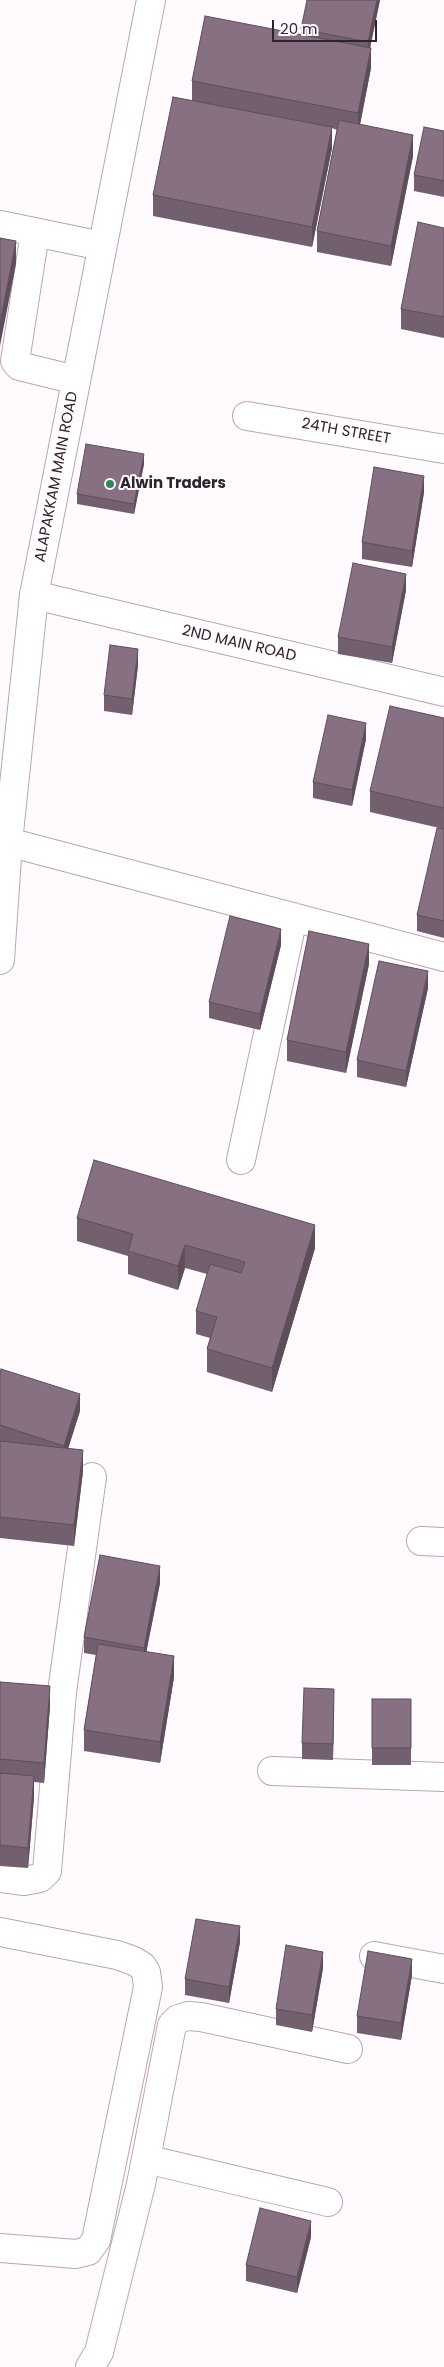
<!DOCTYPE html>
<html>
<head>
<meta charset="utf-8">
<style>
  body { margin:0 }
  #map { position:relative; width:444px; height:2367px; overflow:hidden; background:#fffafe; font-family:Poppins,sans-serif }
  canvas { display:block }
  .scale { position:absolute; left:272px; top:20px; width:105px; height:22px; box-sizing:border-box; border:2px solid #2e252c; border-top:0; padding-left:6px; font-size:15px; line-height:18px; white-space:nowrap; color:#2e252c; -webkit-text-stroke:4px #fffafe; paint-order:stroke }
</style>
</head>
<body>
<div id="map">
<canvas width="444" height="2367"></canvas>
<div class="scale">20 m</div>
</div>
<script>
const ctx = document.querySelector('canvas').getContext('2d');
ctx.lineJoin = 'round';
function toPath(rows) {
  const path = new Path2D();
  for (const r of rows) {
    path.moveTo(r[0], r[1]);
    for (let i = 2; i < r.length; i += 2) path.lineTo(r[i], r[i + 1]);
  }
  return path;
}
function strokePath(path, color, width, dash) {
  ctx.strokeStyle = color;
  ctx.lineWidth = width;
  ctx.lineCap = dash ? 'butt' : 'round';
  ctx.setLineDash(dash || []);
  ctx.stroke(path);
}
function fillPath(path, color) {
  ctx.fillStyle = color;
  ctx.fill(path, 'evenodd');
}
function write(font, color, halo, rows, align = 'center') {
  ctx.font = font + ' Poppins,sans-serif';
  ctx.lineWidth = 4;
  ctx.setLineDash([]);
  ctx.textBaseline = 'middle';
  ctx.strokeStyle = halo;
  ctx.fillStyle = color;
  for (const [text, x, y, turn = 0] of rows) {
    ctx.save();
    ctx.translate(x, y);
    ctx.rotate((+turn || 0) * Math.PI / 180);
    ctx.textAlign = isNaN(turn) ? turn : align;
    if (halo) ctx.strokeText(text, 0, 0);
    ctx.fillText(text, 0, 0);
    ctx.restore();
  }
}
const minor = toPath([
  [0,225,102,246],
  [35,233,15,361,19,366,76,380],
  [247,416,444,449],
  [34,595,444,692],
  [8,842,444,957],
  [241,1160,293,917],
  [421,1541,444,1542],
  [272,1771,444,1777],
  [0,1878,24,1881,40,1878,47,1871,62,1692,92,1477],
  [0,1932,117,1955,134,1961,142,1966,146,1972,148,1987,96,2240,88,2251,76,2254,0,2248],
  [374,1956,444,1969],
  [146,2159,328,2202],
  [90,2367,99,2352,141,2184,172,2025,178,2019,188,2016,201,2017,348,2049]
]);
const major = toPath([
  [0,960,8,842,34,595,151,0]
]);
const wall = toPath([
  [380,0,370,47,371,68,360,125,413,156,391,266,317,252,317,231,337,130,332,128,332,148,312,247,153,216,153,195,192,100,192,81,301,34,301,29],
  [444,131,444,197,414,191,414,175],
  [444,228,444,338,401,329,401,309],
  [144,464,134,514,77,504,77,494],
  [424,492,412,567,362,559,362,542],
  [406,590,392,663,338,654,338,637],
  [138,665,132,715,104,711,104,695],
  [444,718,444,829,370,812,370,791],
  [366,739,352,806,313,798,313,782],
  [444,829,444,938,417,931,417,915],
  [281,945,260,1030,209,1018,209,1002],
  [369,964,346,1073,287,1061,287,1040],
  [428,988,406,1087,357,1077,357,1060],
  [77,1218,315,1248,272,1392,207,1372,207,1349,210,1338,196,1334,196,1311,207,1274,185,1268,178,1290,128,1274,128,1256,77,1241],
  [0,1374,80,1411,68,1448,83,1471,74,1546,0,1538],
  [160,1583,146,1652,174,1677,160,1763,84,1751,84,1730,96,1655,84,1653,84,1637],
  [0,1682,50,1706,44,1783,34,1782,34,1797,28,1868,0,1866],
  [372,1699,411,1699,411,1765,372,1765],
  [334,1705,333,1760,302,1759,302,1743],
  [240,1942,229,2003,185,1995,185,1979],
  [323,1968,312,2032,276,2025,276,2009],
  [412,1975,401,2040,357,2033,357,2016],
  [311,2237,297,2293,246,2281,246,2265]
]);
const shadedWall = toPath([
  [377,0,380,0,368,58,368,42],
  [371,48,371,68,358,134,358,113],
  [332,127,332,148,312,247,312,227],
  [413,135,413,156,391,266,391,246],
  [16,241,16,264,0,346,0,323],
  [144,454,144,464,134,514,134,504],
  [424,476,424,492,412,567,412,551],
  [406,574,406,590,392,663,392,647],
  [138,649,138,665,132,715,132,699],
  [366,723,366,739,352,806,352,790],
  [281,929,281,945,260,1030,260,1014],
  [369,944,369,964,346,1073,346,1052],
  [428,971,428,988,406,1087,406,1071],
  [315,1225,315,1248,272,1392,272,1368],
  [185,1245,185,1268,178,1290,178,1266],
  [80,1394,80,1411,64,1462,64,1446],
  [83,1450,83,1471,74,1546,74,1525],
  [160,1566,160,1583,144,1664,144,1648],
  [174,1656,174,1677,160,1763,160,1742],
  [50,1686,50,1706,44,1783,44,1763],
  [334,1689,334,1705,333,1760,333,1744],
  [34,1776,34,1797,28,1868,28,1848],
  [240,1926,240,1942,229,2003,229,1987],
  [323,1952,323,1968,312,2032,312,2015],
  [412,1959,412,1975,401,2040,401,2023],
  [311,2221,311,2237,297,2293,297,2277]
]);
const building = toPath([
  [307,0,377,0,368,42,301,29,307,0],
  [205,16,371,48,358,113,192,81,205,16],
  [173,97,332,127,312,227,153,195,173,97],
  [339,120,413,135,391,246,317,231,339,120],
  [424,127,444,131,444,181,414,175,424,127],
  [418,222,444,228,444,317,401,309,418,222],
  [0,238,16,241,0,323,0,238],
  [86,444,144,454,134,504,77,494,86,444],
  [374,467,424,476,412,551,362,542,374,467],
  [353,563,406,574,392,647,338,637,353,563],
  [110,645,138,649,132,699,104,695,110,645],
  [390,706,444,718,444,808,370,791,390,706],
  [328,715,366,723,352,790,313,782,328,715],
  [437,828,444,829,444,921,417,915,437,828],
  [230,916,281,929,260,1014,209,1002,230,916],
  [309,931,369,944,346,1052,287,1040,309,931],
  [379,961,428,971,406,1071,357,1060,379,961],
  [94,1160,315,1225,272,1368,207,1349,217,1317,196,1311,210,1264,241,1273,245,1262,185,1245,178,1266,128,1251,133,1234,77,1218,94,1160],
  [1,1369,80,1394,64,1446,0,1425,0,1374,1,1369],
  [0,1441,83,1450,74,1525,0,1517,0,1441],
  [100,1555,160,1566,144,1648,84,1637,100,1555],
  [98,1644,174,1656,160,1742,84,1730,98,1644],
  [0,1682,50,1686,44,1763,0,1759,0,1682],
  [304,1688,334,1689,333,1744,302,1743,304,1688],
  [372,1699,411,1699,411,1748,372,1748,372,1699],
  [0,1773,34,1776,28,1848,0,1845,0,1773],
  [196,1919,240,1926,229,1987,185,1979,196,1919],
  [286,1945,323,1952,312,2015,276,2009,286,1945],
  [368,1951,412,1959,401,2023,357,2016,368,1951],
  [260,2208,311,2221,297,2277,246,2265,260,2208]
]);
const markers = [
  [110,484,5,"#31875b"]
];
const streetNames = [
  ["24TH STREET",346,432,10],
  ["ALAPAKKAM MAIN ROAD",57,477,-79],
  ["2ND MAIN ROAD",239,644,13]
];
const poiNames = [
  ["Alwin Traders",120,484]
];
strokePath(minor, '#bba4b5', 30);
strokePath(major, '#bba4b5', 30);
strokePath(minor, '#fff', 28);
strokePath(major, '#fff', 28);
fillPath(wall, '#73606f');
fillPath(shadedWall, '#5e4e5a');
fillPath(building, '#867081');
strokePath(building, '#5e4e5a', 1);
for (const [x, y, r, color] of markers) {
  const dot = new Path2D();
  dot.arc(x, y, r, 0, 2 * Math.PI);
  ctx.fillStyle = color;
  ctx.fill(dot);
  strokePath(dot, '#fffafe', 2);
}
write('15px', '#2e252c', '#fffafe', streetNames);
write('bold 15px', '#2e252c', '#fffafe', poiNames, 'left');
</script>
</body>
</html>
